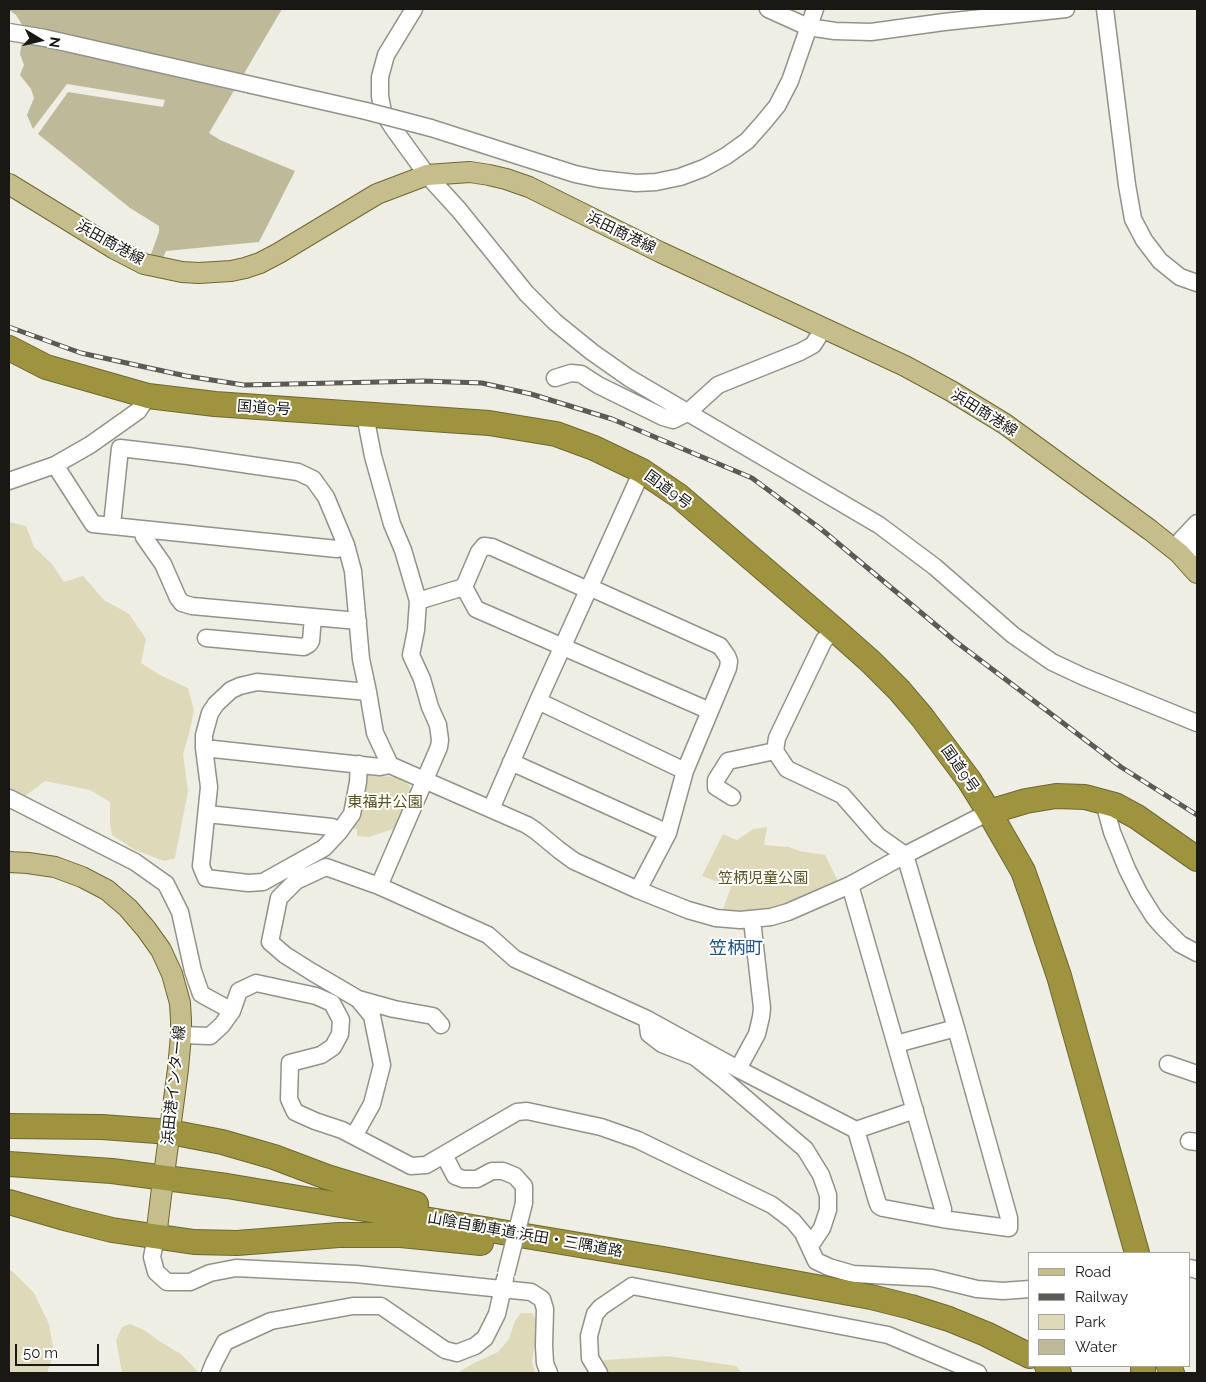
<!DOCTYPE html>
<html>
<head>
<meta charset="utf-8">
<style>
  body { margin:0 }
  #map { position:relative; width:1206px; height:1382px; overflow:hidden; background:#efeee5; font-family:Raleway,sans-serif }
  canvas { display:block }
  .frame { position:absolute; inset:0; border:10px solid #191815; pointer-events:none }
  .legend { position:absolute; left:1028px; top:1252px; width:162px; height:115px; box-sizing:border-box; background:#fff; border:1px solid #a3a3a1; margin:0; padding:6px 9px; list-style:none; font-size:15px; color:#191815 }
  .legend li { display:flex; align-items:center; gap:10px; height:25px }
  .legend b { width:25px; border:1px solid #a3a3a1 }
  .north { position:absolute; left:15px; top:15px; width:50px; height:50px; -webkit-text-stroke:4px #fff; paint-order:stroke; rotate:99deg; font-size:14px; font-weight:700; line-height:20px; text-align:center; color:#191815 }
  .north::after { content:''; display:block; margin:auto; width:18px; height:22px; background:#191815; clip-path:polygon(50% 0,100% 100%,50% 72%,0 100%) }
  .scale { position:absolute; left:15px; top:1344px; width:84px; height:22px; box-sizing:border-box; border:2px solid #191815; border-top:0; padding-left:6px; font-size:15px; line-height:18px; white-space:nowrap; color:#191815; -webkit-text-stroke:4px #fff; paint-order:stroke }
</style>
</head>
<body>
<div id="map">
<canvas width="1206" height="1382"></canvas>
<div class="frame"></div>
<ul class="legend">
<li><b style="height:6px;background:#c5be8c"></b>Road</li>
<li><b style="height:6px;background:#5b5a55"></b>Railway</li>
<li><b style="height:14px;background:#dedab9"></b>Park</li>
<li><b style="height:14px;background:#beba99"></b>Water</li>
</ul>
<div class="north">N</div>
<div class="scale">50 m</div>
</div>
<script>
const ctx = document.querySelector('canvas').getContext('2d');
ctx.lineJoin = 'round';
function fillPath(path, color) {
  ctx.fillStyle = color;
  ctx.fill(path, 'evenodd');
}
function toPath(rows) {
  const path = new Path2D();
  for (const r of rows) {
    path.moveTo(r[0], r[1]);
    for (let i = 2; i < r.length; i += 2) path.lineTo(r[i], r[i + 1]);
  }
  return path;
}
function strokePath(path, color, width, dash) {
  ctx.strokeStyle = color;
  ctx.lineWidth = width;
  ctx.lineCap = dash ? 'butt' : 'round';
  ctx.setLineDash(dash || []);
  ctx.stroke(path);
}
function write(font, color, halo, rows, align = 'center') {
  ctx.font = font + ' Raleway,"Noto Sans JP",sans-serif';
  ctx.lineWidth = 4;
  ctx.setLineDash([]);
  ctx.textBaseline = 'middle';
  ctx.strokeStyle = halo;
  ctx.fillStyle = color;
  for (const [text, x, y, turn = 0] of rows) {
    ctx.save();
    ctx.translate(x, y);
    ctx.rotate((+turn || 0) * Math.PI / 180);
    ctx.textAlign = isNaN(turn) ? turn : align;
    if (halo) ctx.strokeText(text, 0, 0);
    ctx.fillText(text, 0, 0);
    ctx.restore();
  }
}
const green = toPath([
  [9,522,26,526,34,547,52,564,64,582,83,576,104,600,129,614,146,639,141,663,160,675,188,688,194,710,190,730,183,754,188,791,175,858,164,861,135,850,112,835,110,825,110,802,90,790,45,781,20,800,9,795],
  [366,775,396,777,404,780,410,786,412,794,399,827,369,837,357,836,357,829,350,828],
  [767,827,764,845,789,847,800,851,825,855,838,881,805,899,763,913,722,912,731,887,702,876,723,834,737,840,753,829],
  [9,1269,14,1273,34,1293,49,1324,54,1353,47,1373,9,1373],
  [521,1313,532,1313,536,1319,536,1340,532,1361,535,1373,457,1373,476,1362,498,1352,509,1339,515,1321],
  [130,1324,146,1331,159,1341,181,1354,199,1373,122,1373,116,1340,122,1327],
  [668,1356,736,1366,742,1373,603,1373,600,1369,604,1360]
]);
const water = toPath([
  [9,9,282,9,209,133,220,140,295,171,259,242,166,251,161,262,150,257,159,232,159,226,130,208,38,134,68,92,163,107,165,100,67,84,33,129,27,115,34,98,31,89,20,75,24,65,20,54,24,28,16,15,9,10]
]);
const minor = toPath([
  [414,9,386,55,380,77,380,96,383,112,393,128,427,175,459,210,526,293,555,322,592,352,629,378,879,525,935,567,1013,635,1052,662,1084,677,1197,723],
  [768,9,808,27,835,31,871,32,944,22,1066,9],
  [1105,9,1127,185,1133,219,1144,240,1160,261,1180,277,1197,283],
  [431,128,575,174,599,179,636,183,656,182,680,177,704,168,726,156,747,141,763,123,777,106,790,81,815,9],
  [555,378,571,373,581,374,598,385,663,417,673,420,687,413,718,385,800,352,813,345,824,328],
  [365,415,373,456,392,524,403,550,418,601,416,630,411,655,422,679,430,707,438,725,440,740,439,747,379,886,488,935,515,959,647,1019,738,1069,856,1130,915,1110],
  [55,465,93,524,337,549,346,545],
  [9,481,55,465,90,445,138,411,148,396],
  [1197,523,1181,540,1179,553,1193,549,1197,544],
  [112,525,120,448,188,456,298,472,313,479,326,497,346,545,353,571,361,659,368,692,375,733,390,765,527,825,536,831,559,850,574,861,638,890,688,910,716,918,740,920,771,917,788,912,850,885,905,855,989,812],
  [142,529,144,537,163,564,178,598,182,603,192,606,358,621],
  [464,587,476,609,710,711],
  [589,587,720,646,727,656,729,661,728,668,685,771,668,833,638,890],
  [418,601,464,587,479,552,484,546,492,547,588,590],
  [835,630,824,640,777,738,775,751,787,769,842,795,878,836,905,855,956,1028],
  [206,638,304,647,309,644,311,641,313,617],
  [538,701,685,771],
  [204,748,380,767,390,765],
  [511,762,668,833],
  [359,764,358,782,352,814,339,832,324,848,263,882,248,883,206,878,201,866,209,787,204,748,204,735,210,713,216,704,231,690,240,686,257,682,368,692],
  [732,797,716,787,716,780,728,761,775,751],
  [9,798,135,862,166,884,180,912,193,971,201,994,232,1011],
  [491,809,538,701,642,471],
  [1106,810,1112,832,1127,869,1139,893,1154,917,1162,926,1180,944,1197,953],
  [207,814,332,827,339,832],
  [850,885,943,1209,942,1219],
  [358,999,394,1009,433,1016,441,1025],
  [647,1019,649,1034,662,1044,695,1057,723,1079,805,1149,821,1175,828,1195,828,1210,822,1228,810,1246],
  [181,1035,210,1036,222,1025,232,1011,239,991,256,983,316,996,332,1003,341,1020,340,1034,333,1047,321,1055,290,1063,289,1099,295,1112,315,1121,342,1130,411,1166,426,1165,517,1112,527,1111,601,1127,638,1140,772,1205,793,1221,803,1233,816,1261,829,1267,853,1274,932,1278,977,1289,1003,1291,1030,1289],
  [1168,1064,1197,1074],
  [738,1069,757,1034,761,1017,762,1008,752,920],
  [856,1130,877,1201,879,1206,883,1208,942,1219,1009,1228,1009,1218,956,1028,896,1044],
  [354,1136,372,1104,382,1065,372,1016,358,999,312,972,285,955,270,942,279,898,296,881,326,867,379,886],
  [1189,1141,1197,1142],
  [444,1155,455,1176,463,1179,477,1179,492,1171,503,1171,515,1176,524,1186,524,1203],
  [156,1237,152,1257,156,1272,167,1282,190,1282,210,1273,236,1268,356,1274,531,1292,542,1299,545,1309,544,1346,545,1363,549,1373],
  [1190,1268,1197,1270],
  [210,1373,214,1363,225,1342,271,1321,353,1306,381,1306,445,1350,457,1353,475,1346,485,1338,497,1314,505,1279],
  [599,1373,590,1358,589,1336,595,1314,601,1307,632,1286,888,1335,978,1373]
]);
const major = toPath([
  [9,184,115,249,144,264,182,272,199,273,231,271,245,268,260,263,279,253,377,194,427,175,470,172,489,175,506,179,529,187,660,252,905,366,951,391,1005,424,1150,530,1179,553,1197,573],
  [9,862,28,863,55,867,82,877,107,890,128,908,146,929,161,950,172,974,180,1003,181,1020,181,1035,178,1069,165,1167],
  [156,1237,162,1188]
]);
const highway = toPath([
  [9,348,46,367,148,396,215,404,489,423,556,434,594,448,642,471,679,496,835,630,871,662,899,690,922,717,969,780,989,812,1023,871,1035,905,1059,976,1137,1253],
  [989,812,1026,801,1056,796,1085,797,1115,805,1137,817,1197,859],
  [9,1126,102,1127,170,1132,222,1142,274,1157,327,1177,416,1204],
  [9,1164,112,1171,227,1186,669,1260,871,1297,911,1307,949,1319,986,1334,1030,1356],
  [9,1202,68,1219,112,1230,194,1242,237,1243,339,1235,401,1235,481,1243],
  [1047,1366,1059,1373],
  [1169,1366,1172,1373],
  [1143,1373,1143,1366]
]);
const rail = toPath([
  [9,327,81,353,186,376,244,385,423,381,482,383,531,394,612,419,752,478,821,529,955,641,1121,767,1197,815]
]);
const minorBridge = toPath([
  [9,32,45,38,366,111,431,128],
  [506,1274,524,1203]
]);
const streetNames = [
  ["浜田商港線",621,233,26],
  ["浜田商港線",110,243,29],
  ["国道9号",264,408,4],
  ["浜田商港線",984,413,32],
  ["国道9号",668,490,36],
  ["国道9号",960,769,55],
  ["浜田港インター線",174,1085,-84],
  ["山陰自動車道;浜田・三隅道路",525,1235,10]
];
const parkNames = [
  ["東福井公園",385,802],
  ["笠柄児童公園",763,878]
];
const quarterNames = [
  ["笠柄町",736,949]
];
fillPath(green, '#dedab9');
fillPath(water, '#beba99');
strokePath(minor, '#939289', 19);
strokePath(major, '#6f6830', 22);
strokePath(highway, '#6f6830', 26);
strokePath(minor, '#fff', 16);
strokePath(major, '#c5be8c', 20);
strokePath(highway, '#9e933f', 24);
strokePath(rail, '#5b5a55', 5);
strokePath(rail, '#fff', 3, [9]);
strokePath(minorBridge, '#939289', 19, []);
strokePath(minorBridge, '#fff', 16);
write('15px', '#191815', '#fff', streetNames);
write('15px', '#59511a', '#fff', parkNames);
write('18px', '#1f5285', '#fff', quarterNames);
</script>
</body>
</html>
